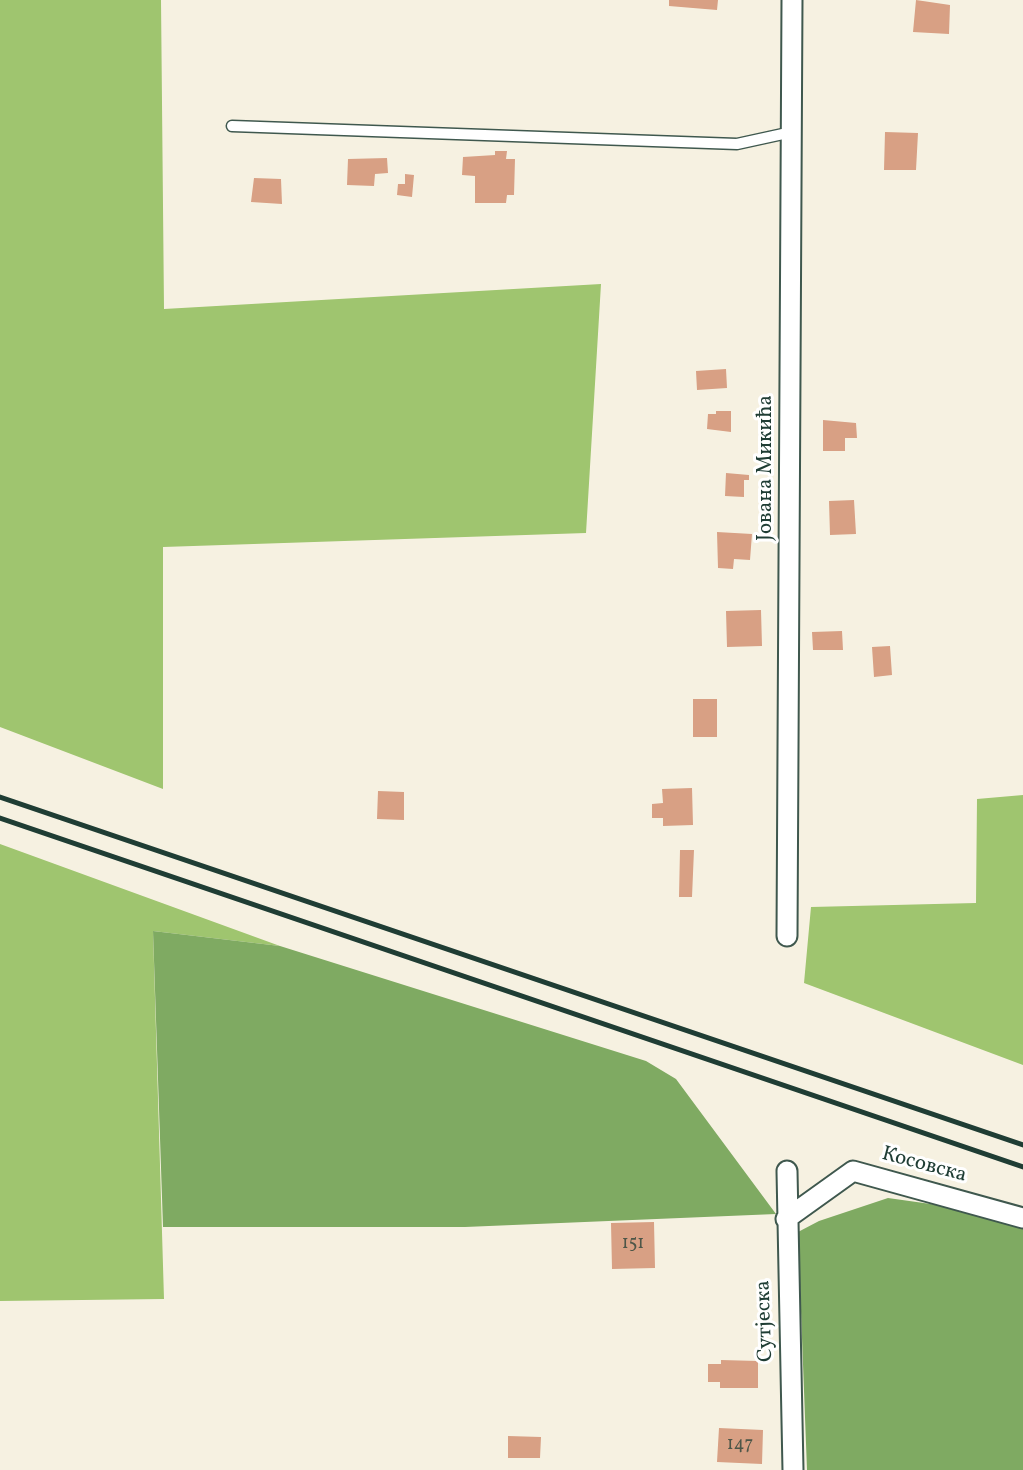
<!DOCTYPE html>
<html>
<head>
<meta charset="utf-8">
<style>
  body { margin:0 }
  canvas { display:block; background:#f6f1e1 }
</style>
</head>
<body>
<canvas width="1023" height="1470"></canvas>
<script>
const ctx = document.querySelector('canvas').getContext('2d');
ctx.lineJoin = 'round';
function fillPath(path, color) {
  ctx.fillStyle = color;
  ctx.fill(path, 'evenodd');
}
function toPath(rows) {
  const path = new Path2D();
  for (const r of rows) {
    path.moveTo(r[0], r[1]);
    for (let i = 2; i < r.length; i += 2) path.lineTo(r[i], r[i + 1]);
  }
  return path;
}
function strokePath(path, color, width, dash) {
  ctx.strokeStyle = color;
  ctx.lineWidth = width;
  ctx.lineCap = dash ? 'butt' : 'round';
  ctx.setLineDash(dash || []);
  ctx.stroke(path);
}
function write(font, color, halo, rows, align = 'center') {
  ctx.font = font + ' Vollkorn,serif';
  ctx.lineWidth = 6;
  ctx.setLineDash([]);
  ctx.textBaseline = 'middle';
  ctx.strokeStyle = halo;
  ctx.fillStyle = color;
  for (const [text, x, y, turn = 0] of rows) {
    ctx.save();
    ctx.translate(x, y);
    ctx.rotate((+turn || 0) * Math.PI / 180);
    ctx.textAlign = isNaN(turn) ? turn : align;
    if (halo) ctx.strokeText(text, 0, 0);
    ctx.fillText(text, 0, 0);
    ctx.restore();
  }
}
const green = toPath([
  [0,0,161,0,164,309,601,284,586,533,163,547,163,789,0,727],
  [1023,795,1023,1065,804,983,811,907,976,903,977,799],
  [0,844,280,946,153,931,164,1299,0,1301]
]);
const forest = toPath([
  [153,931,280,946,646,1061,676,1079,776,1214,465,1227,163,1227],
  [888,1198,1023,1217,1023,1470,807,1470,798,1232,819,1221]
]);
const building = toPath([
  [669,0,718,0,717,10,669,6],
  [916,0,950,5,949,34,913,32],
  [885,132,918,133,916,170,884,170],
  [495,151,507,151,506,159,515,159,514,195,507,195,506,203,475,203,475,176,462,175,463,157,495,155],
  [387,158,388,173,375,174,374,186,347,185,348,159],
  [405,174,414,175,412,197,397,195,398,184,405,184],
  [254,178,281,179,282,204,251,202],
  [726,369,727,388,697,390,696,371],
  [716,411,731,411,731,432,707,429,708,414,716,414],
  [823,420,856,423,857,438,845,438,845,451,823,451],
  [726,473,749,475,749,480,744,480,744,497,725,496],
  [854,500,856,534,830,535,829,501],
  [717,532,752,534,750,560,734,559,733,569,718,568],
  [761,610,762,646,727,647,726,611],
  [842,631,843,650,813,650,812,632],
  [890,646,892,675,874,677,872,647],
  [693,699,717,699,717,737,693,737],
  [692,788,693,825,663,826,663,818,652,818,652,804,663,803,662,789],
  [378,791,404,792,404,820,377,819],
  [680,850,694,850,692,897,679,897],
  [654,1222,655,1268,612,1269,611,1223],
  [721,1360,758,1361,758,1388,720,1388,720,1382,708,1382,708,1364,721,1364],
  [719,1428,763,1430,762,1464,717,1462],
  [508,1436,541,1437,540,1458,508,1458]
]);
const service = toPath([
  [232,126,737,144,792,132]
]);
const minor = toPath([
  [787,936,792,0],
  [787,1171,793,1470],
  [786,1219,853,1171,1023,1218]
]);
const rail = toPath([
  [0,797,1023,1145],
  [0,818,1023,1167]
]);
const numberNames = [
  ["151",633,1245],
  ["147",740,1446]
];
const streetNames = [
  ["Јована Микића",767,468,-90],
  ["Косовска",924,1166,15],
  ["Сутјеска",766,1321,-92]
];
fillPath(green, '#9fc56f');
fillPath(forest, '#7faa62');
fillPath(building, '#d8a084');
strokePath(service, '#3f584e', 13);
strokePath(minor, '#3f584e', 23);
strokePath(service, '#fff', 10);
strokePath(minor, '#fff', 19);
strokePath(rail, '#1f3d34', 5);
write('18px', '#4d5648', null, numberNames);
write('21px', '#1f3d34', '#fff', streetNames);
</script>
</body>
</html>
